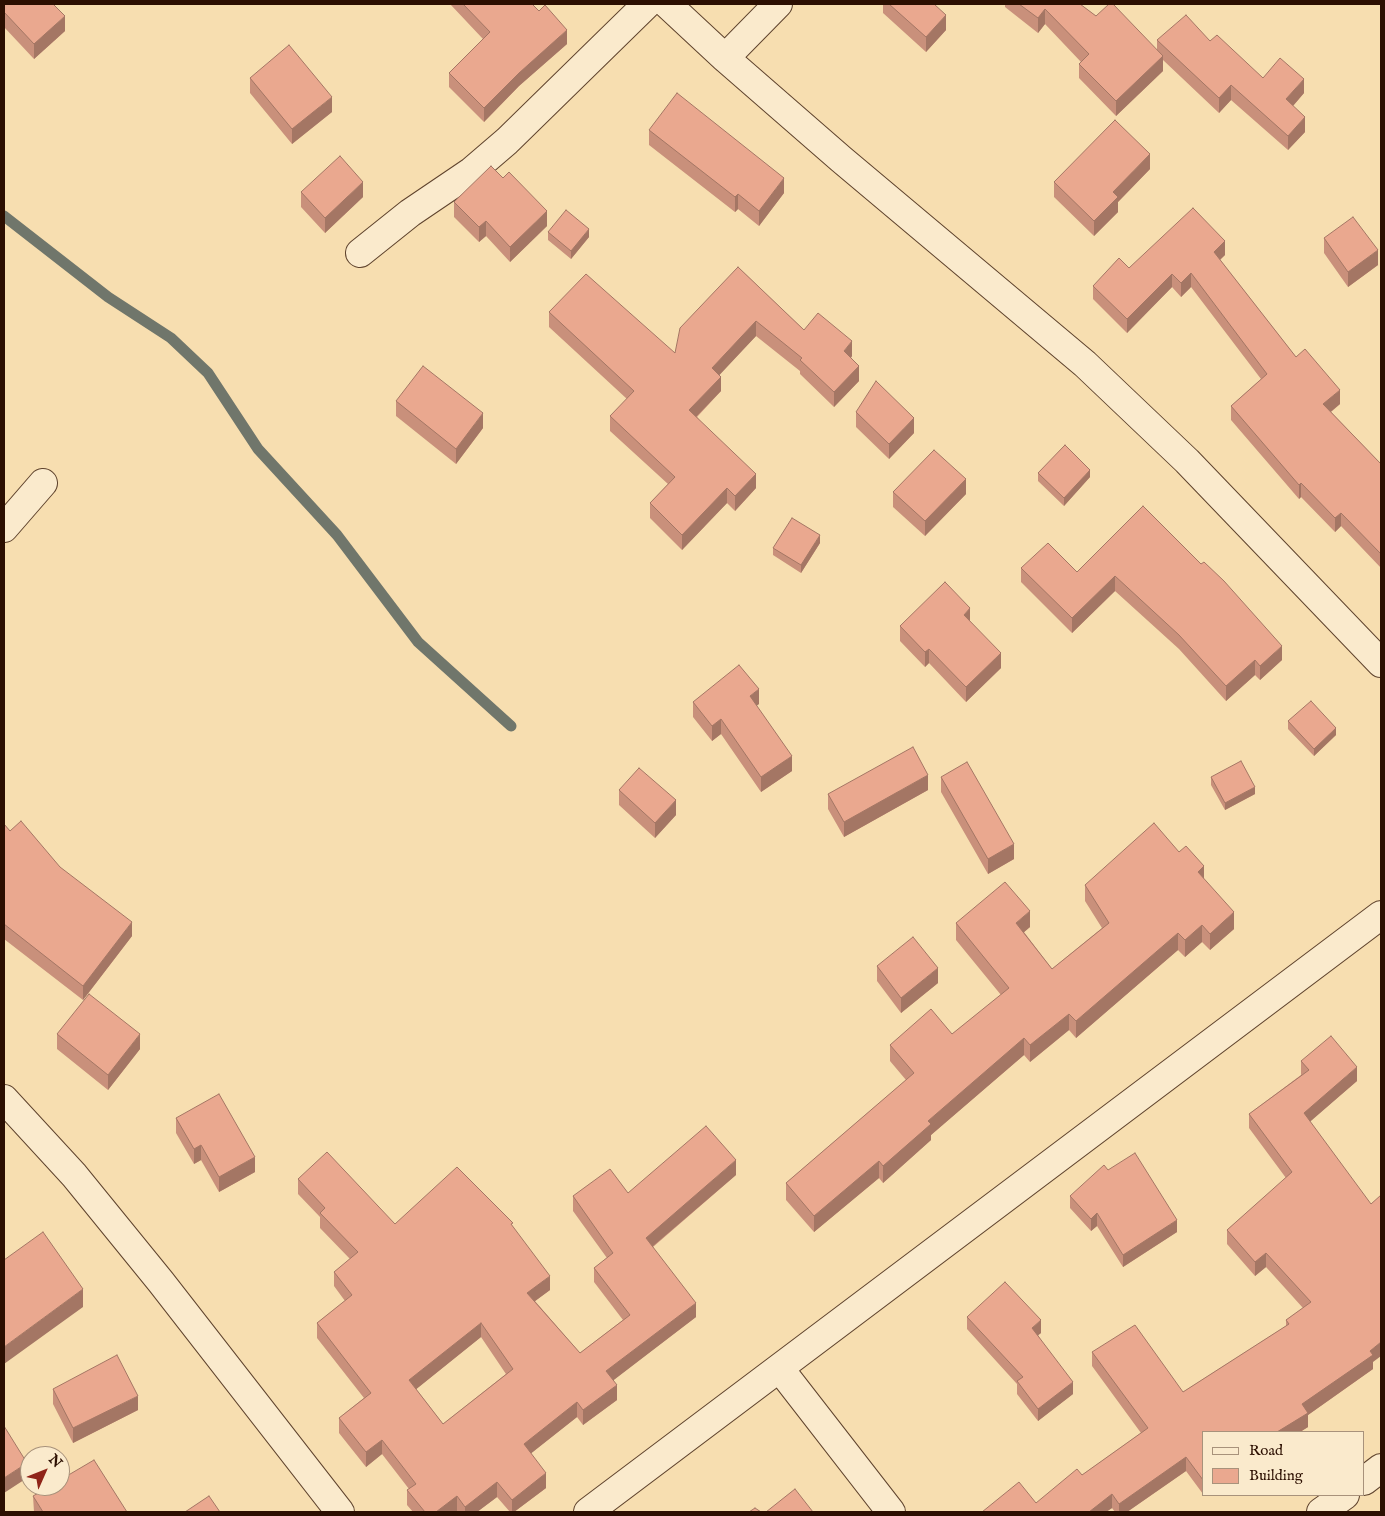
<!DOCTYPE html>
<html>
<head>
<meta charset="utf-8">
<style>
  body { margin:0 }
  #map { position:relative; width:1385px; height:1516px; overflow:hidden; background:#f7deb0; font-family:"IM FELL English",serif }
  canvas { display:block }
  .frame { position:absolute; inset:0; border:5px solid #2c0f01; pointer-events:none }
  .legend { position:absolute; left:1202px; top:1431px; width:162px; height:65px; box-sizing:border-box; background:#faeacc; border:1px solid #a8927b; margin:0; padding:6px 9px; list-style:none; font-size:15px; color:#2c0f01 }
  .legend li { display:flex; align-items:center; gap:10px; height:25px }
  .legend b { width:25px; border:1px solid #a8927b }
  .north { position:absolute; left:20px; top:1446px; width:50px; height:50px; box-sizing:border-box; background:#faeacc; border:1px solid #a8927b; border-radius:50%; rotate:46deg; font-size:14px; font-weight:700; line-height:20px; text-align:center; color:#2c0f01 }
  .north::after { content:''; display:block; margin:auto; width:18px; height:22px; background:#8f2418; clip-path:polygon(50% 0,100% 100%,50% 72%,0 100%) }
</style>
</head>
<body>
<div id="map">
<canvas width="1385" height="1516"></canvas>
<div class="frame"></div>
<ul class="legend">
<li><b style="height:6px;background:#faeacc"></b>Road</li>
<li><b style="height:14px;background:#eaa88f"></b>Building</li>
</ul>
<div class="north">N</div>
</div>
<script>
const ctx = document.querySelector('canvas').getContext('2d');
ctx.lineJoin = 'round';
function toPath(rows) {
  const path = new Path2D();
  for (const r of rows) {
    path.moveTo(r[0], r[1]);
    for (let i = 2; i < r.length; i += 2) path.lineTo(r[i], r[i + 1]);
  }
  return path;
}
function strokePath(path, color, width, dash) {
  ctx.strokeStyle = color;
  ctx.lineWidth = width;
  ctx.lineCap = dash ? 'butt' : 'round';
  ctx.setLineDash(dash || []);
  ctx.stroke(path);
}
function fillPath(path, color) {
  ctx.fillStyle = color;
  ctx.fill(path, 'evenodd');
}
const stream = toPath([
  [4,216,108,297,171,338,208,373,258,449,337,535,418,642,511,726]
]);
const minor = toPath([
  [667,4,725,58,841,159,1085,364,1187,461,1381,663],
  [725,58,778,4],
  [360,253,410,213,472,171,507,141,647,4],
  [4,528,43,483],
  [4,1099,74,1175,161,1282,340,1512],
  [780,1369,891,1512],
  [1364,1481,1381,1468],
  [588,1512,1381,915],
  [1321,1512,1345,1495]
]);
const wall = toPath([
  [4,4,65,31,34,59,4,27],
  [450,4,532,4,567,44,519,86,484,122,449,87,449,73,483,39],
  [883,4,934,4,946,30,926,52,883,13],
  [1005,4,1080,4,1096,16,1157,50,1157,40,1210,41,1263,78,1304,93,1293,106,1305,132,1288,150,1231,100,1219,113,1163,60,1163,71,1116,116,1079,78,1079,64,1081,62,1045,24,1038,33,1005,7],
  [250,78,332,112,292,144,250,93],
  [649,130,784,193,759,226,738,209,735,212,649,145],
  [1150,169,1118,202,1118,212,1094,236,1054,197,1054,182],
  [301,192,363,197,325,233,301,207],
  [454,202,547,226,510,262,486,236,479,242,454,217],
  [548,232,589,237,571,259,548,240],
  [1324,238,1378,265,1348,287,1324,253],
  [1225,255,1220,260,1296,357,1340,404,1331,412,1381,464,1381,568,1341,526,1335,532,1301,497,1299,499,1231,420,1231,406,1261,379,1191,287,1181,297,1172,287,1127,333,1093,299,1093,286,1129,268],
  [738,267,804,330,852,356,851,358,859,381,834,407,800,374,800,371,756,336,719,375,721,391,697,417,756,488,735,511,727,503,682,550,650,518,650,503,668,484,610,431,610,416,627,399,549,327,549,312,675,353],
  [396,401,483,428,456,464,396,416],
  [856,412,914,433,889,459,856,427],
  [1038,473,1090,477,1064,506,1038,481],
  [893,492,966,494,925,536,893,507],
  [1143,506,1282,660,1260,680,1255,675,1226,701,1179,649,1115,591,1072,633,1021,582,1021,568,1077,572],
  [820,543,801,573,773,555,773,548],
  [970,621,1001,668,966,702,929,663,925,667,900,641,900,626],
  [693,702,759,704,756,705,792,771,761,792,721,734,712,741,693,717],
  [1288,721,1336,735,1314,756,1288,729],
  [941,777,1014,859,988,874,941,792],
  [1211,777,1255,794,1225,810,1211,785],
  [619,790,676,815,655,838,619,805],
  [928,790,844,837,828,809,828,794],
  [4,824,10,831,60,867,132,936,83,1000,4,939],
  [1179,852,1204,879,1234,929,1210,950,1202,942,1185,957,1178,950,1076,1038,1069,1030,1030,1062,1024,1055,931,1135,931,1140,883,1183,879,1178,814,1232,786,1200,786,1183,906,1080,890,1061,890,1045,952,1034,1001,995,956,940,956,923,1030,927,1024,932,1052,969,1102,928,1085,901,1085,885],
  [877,966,938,983,901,1013,877,981],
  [57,1034,140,1049,108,1090,57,1049],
  [1301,1061,1357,1081,1310,1121,1373,1362,1373,1369,1308,1415,1308,1427,1300,1432,1204,1432,1203,1494,1186,1471,1127,1512,1115,1512,1112,1508,1106,1512,982,1512,1036,1503,1082,1475,1141,1433,1092,1366,1092,1352,1183,1392,1286,1326,1286,1320,1303,1308,1266,1267,1255,1276,1227,1244,1227,1230,1286,1178,1249,1128,1249,1114,1301,1075],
  [176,1118,255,1172,219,1192,201,1160,194,1164,176,1133],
  [1108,1170,1177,1232,1123,1267,1097,1226,1091,1231,1070,1208,1070,1196],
  [736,1175,653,1247,696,1317,613,1380,617,1400,583,1425,577,1417,531,1453,546,1488,514,1512,510,1512,497,1497,477,1512,458,1512,457,1511,455,1512,413,1512,407,1505,407,1490,409,1489,382,1454,366,1467,339,1433,339,1418,364,1398,317,1338,317,1323,345,1301,334,1286,334,1272,350,1259,320,1228,320,1217,298,1194,298,1179,395,1224,513,1227,550,1290,535,1301,580,1353,623,1320,594,1282,594,1268,607,1258,573,1211,573,1196,628,1193],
  [481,1337,506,1374,443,1424,416,1389],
  [967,1317,1041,1333,1038,1335,1073,1394,1038,1421,1017,1394,1017,1384,967,1329],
  [53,1389,138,1410,73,1443,53,1404],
  [33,1496,127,1512,34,1512]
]);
const shadedWall = toPath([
  [1045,9,1045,24,1038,33,1038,18],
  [946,15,946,30,926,52,926,37],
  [65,16,65,31,34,59,34,44],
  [567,30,567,44,519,86,484,122,484,108,519,73],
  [1163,56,1163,71,1116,116,1116,101],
  [1304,79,1304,93,1286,114,1286,99],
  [1231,85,1231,100,1219,113,1219,98],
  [332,97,332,112,292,144,292,129],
  [1305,117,1305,132,1288,150,1288,136],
  [1150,154,1150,169,1118,202,1118,212,1094,236,1094,221,1113,192],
  [784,178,784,193,759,226,759,211],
  [363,182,363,197,325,233,325,218],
  [738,194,738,209,735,212,735,197],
  [547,211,547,226,510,262,510,247],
  [486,221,486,236,479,242,479,227],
  [589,229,589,237,571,259,571,251],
  [1225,241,1225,255,1214,265,1214,252],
  [1378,250,1378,265,1348,287,1348,272],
  [1191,273,1191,287,1181,297,1181,283],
  [1172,274,1172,287,1127,333,1127,319],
  [756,321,756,336,712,383,712,368],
  [852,341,852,356,844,366,844,351],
  [859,366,859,381,834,407,834,392],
  [721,377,721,391,689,424,689,410],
  [1340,390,1340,404,1323,418,1323,404],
  [483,413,483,428,456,464,456,449],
  [914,418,914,433,889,459,889,444],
  [1090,470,1090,477,1064,506,1064,498],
  [756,474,756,488,735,511,735,496],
  [966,479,966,494,925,536,925,521],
  [1301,483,1301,497,1299,499,1299,485],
  [727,488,727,503,682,550,682,535],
  [1341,513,1341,526,1335,532,1335,518],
  [820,535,820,543,801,573,801,565],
  [1115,576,1115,591,1072,633,1072,618],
  [970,608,970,623,964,615],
  [1282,646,1282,660,1260,680,1260,666],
  [929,649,929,663,925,667,925,652],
  [1001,653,1001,668,966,702,966,687],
  [1255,660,1255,675,1226,701,1226,686],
  [759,689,759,704,750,711,750,696],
  [721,719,721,734,712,741,712,726],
  [1336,728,1336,735,1314,756,1314,749],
  [792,756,792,771,761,792,761,777],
  [928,775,928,790,844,837,844,822],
  [1255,787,1255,794,1225,810,1225,803],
  [676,800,676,815,655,838,655,823],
  [1014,844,1014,859,988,874,988,859],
  [1204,866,1204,883,1198,872],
  [1030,911,1030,927,1016,939,1016,923],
  [1234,912,1234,929,1210,950,1210,934],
  [132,922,132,936,83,1000,83,986],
  [1202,925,1202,942,1185,957,1185,940],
  [1178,933,1178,950,1076,1038,1076,1021],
  [938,968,938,983,901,1013,901,998],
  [1069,1014,1069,1030,1030,1062,1030,1045],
  [140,1034,140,1049,108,1090,108,1075],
  [1024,1038,1024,1055,931,1135,931,1140,883,1183,883,1166,928,1121],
  [1357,1067,1357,1081,1304,1127,1304,1113],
  [201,1145,201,1160,194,1164,194,1149],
  [255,1157,255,1172,219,1192,219,1177],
  [736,1160,736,1175,646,1252,646,1238],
  [879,1161,879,1178,814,1232,814,1216],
  [1097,1213,1097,1226,1091,1231,1091,1219],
  [1177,1220,1177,1232,1123,1267,1123,1255],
  [1266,1253,1266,1267,1255,1276,1255,1262],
  [550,1276,550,1290,527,1307,527,1293],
  [83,1289,83,1307,4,1364,4,1347],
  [696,1303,696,1317,606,1386,606,1371],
  [1041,1320,1041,1333,1032,1340,1032,1328],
  [481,1323,481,1337,409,1395,409,1380],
  [1381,1342,1381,1356,1373,1362,1373,1369,1308,1415,1308,1427,1300,1432,1277,1432,1302,1404],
  [1073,1382,1073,1394,1038,1421,1038,1409],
  [617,1385,617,1400,583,1425,583,1410],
  [138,1396,138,1410,73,1443,73,1428],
  [577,1402,577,1417,524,1459,524,1444],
  [382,1440,382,1454,366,1467,366,1452],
  [1186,1457,1186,1471,1127,1512,1119,1512,1119,1504],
  [27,1463,27,1478,4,1493,4,1478],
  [546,1473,546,1488,514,1512,512,1512,512,1500],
  [1203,1480,1204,1480,1204,1494,1203,1494],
  [497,1482,497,1497,477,1512,465,1512,465,1507],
  [1112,1494,1112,1508,1106,1512,1089,1512],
  [457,1496,457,1511,455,1512,436,1512]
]);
const building = toPath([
  [4,4,53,4,65,16,34,44,4,12,4,4],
  [463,4,532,4,539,11,545,5,567,30,519,73,484,108,449,73,490,32,463,4],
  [889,4,934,4,946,15,926,37,889,4],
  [1019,4,1080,4,1096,16,1109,4,1113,4,1163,56,1116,101,1079,64,1089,54,1045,9,1038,18,1019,4],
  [1186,15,1210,41,1217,35,1263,78,1280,58,1304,79,1286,99,1305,117,1288,136,1231,85,1219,98,1157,40,1186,15],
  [289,45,332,97,292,129,250,78,289,45],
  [677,93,784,178,759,211,738,194,735,197,649,130,677,93],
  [1115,120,1150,154,1113,192,1118,197,1094,221,1054,182,1115,120],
  [340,156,363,182,325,218,301,192,340,156],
  [491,166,503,178,509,172,547,211,510,247,486,221,479,227,454,202,491,166],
  [1193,208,1225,241,1214,252,1296,357,1305,349,1340,390,1323,404,1381,464,1381,554,1341,513,1335,518,1301,483,1299,485,1231,406,1267,374,1191,273,1181,283,1172,274,1127,319,1093,286,1119,258,1129,268,1193,208],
  [566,210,589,229,571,251,548,232,566,210],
  [1353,217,1378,250,1348,272,1324,238,1353,217],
  [738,267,804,330,818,313,852,341,844,351,859,366,834,392,800,360,802,358,756,321,712,368,721,377,689,410,756,474,735,496,727,488,682,535,650,503,675,477,610,416,634,391,549,312,586,274,675,353,680,328,738,267],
  [423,366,483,413,456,449,396,401,423,366],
  [876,381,914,418,889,444,856,412,876,381],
  [1065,445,1090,470,1064,498,1038,473,1065,445],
  [934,450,966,479,925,521,893,492,934,450],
  [1143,506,1201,564,1204,562,1224,581,1282,646,1260,666,1255,660,1226,686,1179,635,1115,576,1072,618,1021,568,1048,543,1077,572,1143,506],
  [792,518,820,535,801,565,773,548,792,518],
  [945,582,970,608,964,615,1001,653,966,687,929,649,925,652,900,626,945,582],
  [739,665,759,689,750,696,792,756,761,777,721,719,712,726,693,702,739,665],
  [1311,701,1336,728,1314,749,1288,721,1311,701],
  [913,747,928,775,844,822,828,794,913,747],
  [1241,761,1255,787,1225,803,1211,777,1241,761],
  [967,762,1014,844,988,859,941,777,967,762],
  [639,768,676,800,655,823,619,790,639,768],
  [21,821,60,867,132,922,83,986,4,924,4,824,10,831,21,821],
  [1154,823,1179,852,1186,846,1204,866,1198,872,1234,912,1210,934,1202,925,1185,940,1178,933,1076,1021,1069,1014,1030,1045,1024,1038,928,1121,931,1124,883,1166,879,1161,814,1216,786,1183,914,1073,890,1045,931,1009,952,1034,1009,988,956,923,1005,882,1030,911,1016,923,1052,969,1109,923,1085,885,1154,823],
  [913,937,938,968,901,998,877,966,913,937],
  [89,994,140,1034,108,1075,57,1034,89,994],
  [1331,1036,1357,1067,1304,1113,1371,1204,1381,1195,1381,1342,1370,1351,1373,1355,1302,1404,1308,1413,1277,1432,1204,1432,1204,1480,1203,1480,1186,1457,1119,1504,1112,1494,1089,1512,982,1512,1019,1482,1036,1503,1077,1469,1082,1475,1148,1428,1092,1352,1135,1325,1183,1392,1289,1324,1286,1320,1311,1302,1266,1253,1255,1262,1227,1230,1292,1172,1249,1114,1309,1070,1301,1061,1331,1036],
  [219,1094,255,1157,219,1177,201,1145,194,1149,176,1118,219,1094],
  [706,1126,736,1160,646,1238,696,1303,606,1371,617,1385,583,1410,577,1402,524,1444,546,1473,512,1500,497,1482,465,1507,457,1496,436,1512,425,1512,407,1490,416,1484,382,1440,366,1452,339,1418,371,1393,317,1323,352,1295,334,1272,358,1252,320,1213,325,1208,298,1179,327,1152,395,1224,457,1167,513,1223,511,1224,550,1276,527,1293,580,1353,630,1315,594,1268,613,1253,573,1196,610,1169,628,1193,706,1126],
  [481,1323,513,1369,443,1424,409,1380,481,1323],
  [1135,1153,1177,1220,1123,1255,1097,1213,1091,1219,1070,1196,1104,1165,1108,1170,1135,1153],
  [43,1232,83,1289,4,1347,4,1260,43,1232],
  [1005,1282,1041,1320,1032,1328,1073,1382,1038,1409,1017,1381,1023,1377,967,1317,1005,1282],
  [117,1355,138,1396,73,1428,53,1389,117,1355],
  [4,1426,27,1463,4,1478,4,1426],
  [94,1460,127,1512,43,1512,33,1496,51,1486,60,1486,60,1480,94,1460],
  [795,1489,813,1512,766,1512,795,1489],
  [209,1496,220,1512,185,1512,209,1496],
  [755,1508,761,1512,749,1512,755,1508]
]);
strokePath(stream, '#70766b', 11);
strokePath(minor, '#5f432d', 30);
strokePath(minor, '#faeacc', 28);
fillPath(wall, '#c9907b');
fillPath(shadedWall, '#a47664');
fillPath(building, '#eaa88f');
strokePath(building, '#a47664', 1);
</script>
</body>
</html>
